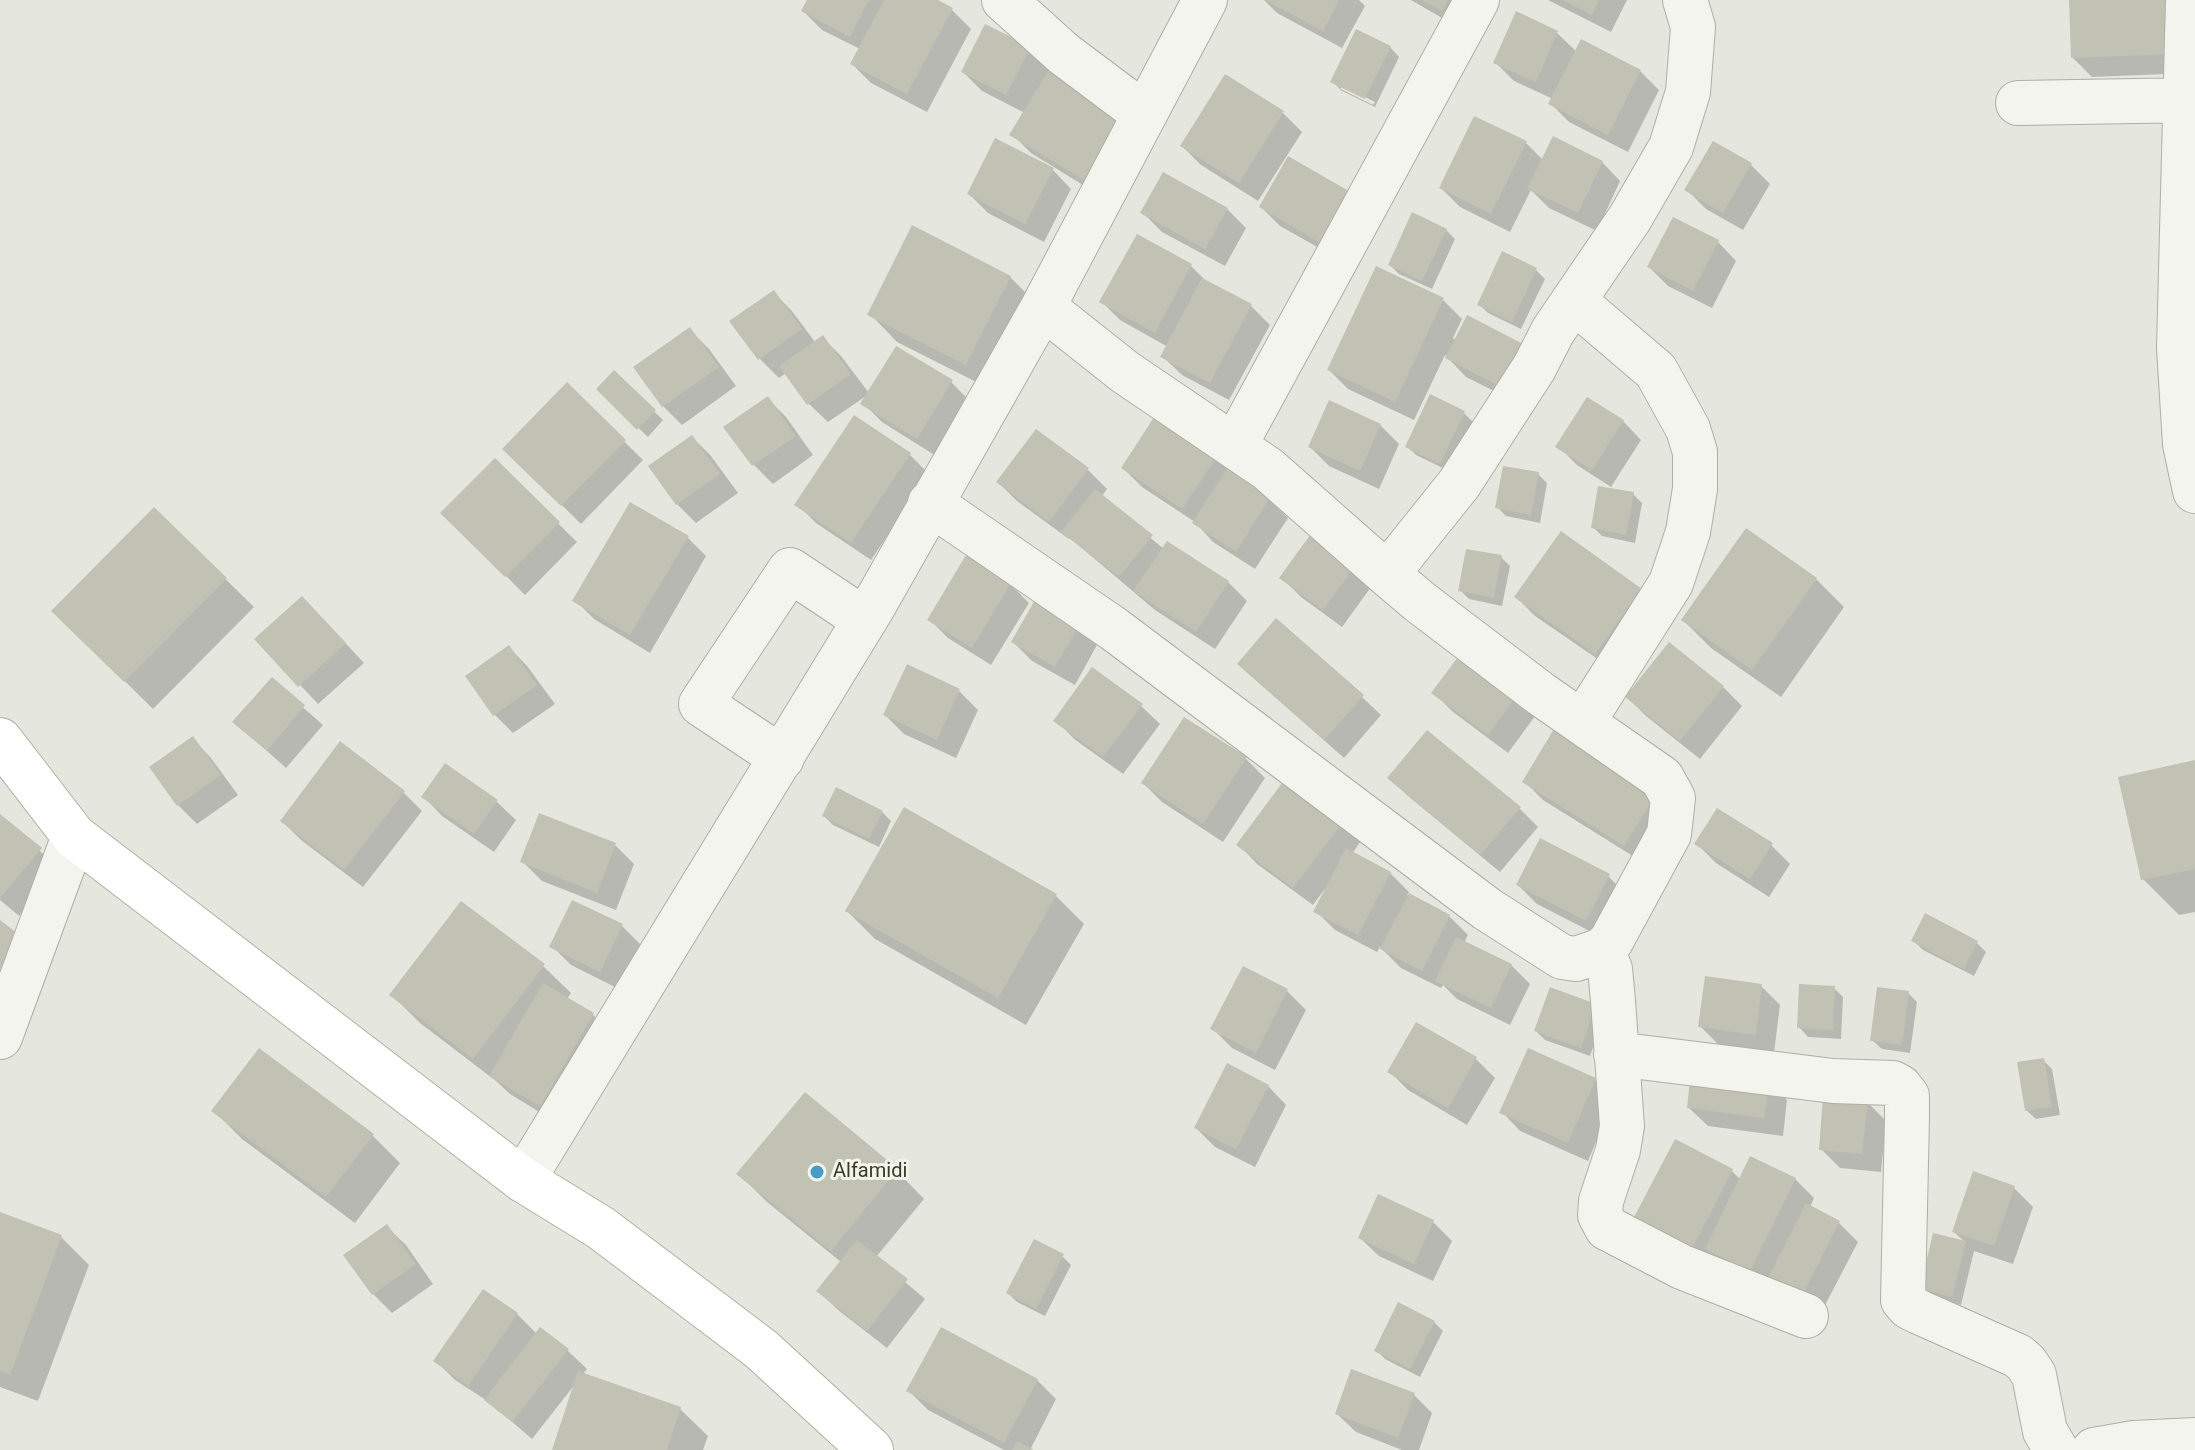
<!DOCTYPE html>
<html>
<head>
<meta charset="utf-8">
<style>
  body { margin:0 }
  canvas { display:block; background:#e5e6dd }
</style>
</head>
<body>
<canvas width="2195" height="1450"></canvas>
<script>
const ctx = document.querySelector('canvas').getContext('2d');
ctx.lineJoin = 'round';
function fillPath(path, color) {
  ctx.fillStyle = color;
  ctx.fill(path, 'evenodd');
}
function toPath(rows) {
  const path = new Path2D();
  for (const r of rows) {
    path.moveTo(r[0], r[1]);
    for (let i = 2; i < r.length; i += 2) path.lineTo(r[i], r[i + 1]);
  }
  return path;
}
function strokePath(path, color, width, dash) {
  ctx.strokeStyle = color;
  ctx.lineWidth = width;
  ctx.lineCap = dash ? 'butt' : 'round';
  ctx.setLineDash(dash || []);
  ctx.stroke(path);
}
function write(font, color, halo, rows, align = 'center') {
  ctx.font = font + ' Roboto,sans-serif';
  ctx.lineWidth = 6;
  ctx.setLineDash([]);
  ctx.textBaseline = 'middle';
  ctx.strokeStyle = halo;
  ctx.fillStyle = color;
  for (const [text, x, y, turn = 0] of rows) {
    ctx.save();
    ctx.translate(x, y);
    ctx.rotate((+turn || 0) * Math.PI / 180);
    ctx.textAlign = isNaN(turn) ? turn : align;
    if (halo) ctx.strokeText(text, 0, 0);
    ctx.fillText(text, 0, 0);
    ctx.restore();
  }
}
const shadow = toPath([
  [809,0,933,0,952,10,971,29,927,112,871,83,852,64,860,49,822,30,803,11],
  [1264,0,1359,0,1365,6,1342,48,1277,13],
  [1411,0,1478,0,1461,29],
  [1548,0,1627,0,1611,32],
  [2071,0,2178,0,2190,73,2092,77,2073,58],
  [986,26,1056,63,1104,198,1031,153,1012,134,1025,113,982,91,963,72],
  [1557,33,1577,52,1640,71,1659,90,1628,152,1569,122,1550,103,1553,99,1514,81,1495,62],
  [1390,47,1399,57,1375,107,1342,91,1333,82],
  [1341,85,1375,102,1373,105,1341,89],
  [1283,113,1302,132,1258,201,1201,165,1182,146],
  [1526,143,1544,161,1602,162,1620,181,1597,231,1549,208,1531,190,1510,232,1460,207,1441,188],
  [1751,165,1770,184,1743,230,1706,209,1687,190],
  [1050,167,1071,189,1044,242,988,213,969,194],
  [1261,207,1371,215,1344,262,1280,226],
  [1227,209,1246,228,1225,266,1162,232,1143,213],
  [1446,230,1455,239,1432,289,1399,274,1390,265],
  [1137,237,1191,266,1209,284,1251,306,1270,325,1229,400,1182,375,1163,357,1168,347,1120,320,1101,301],
  [1718,242,1736,261,1712,308,1668,286,1649,267],
  [1503,254,1536,270,1545,279,1521,329,1488,313,1479,304],
  [1377,269,1443,300,1462,319,1453,338,1522,405,1466,377,1445,355,1414,420,1348,389,1329,370],
  [1010,277,1038,305,994,391,897,342,870,314],
  [773,292,792,311,815,342,822,337,841,356,869,393,951,382,970,401,936,456,882,422,863,403,869,394,828,422,809,404,786,373,779,378,760,359,732,321],
  [690,330,709,349,736,386,682,425,663,406],
  [614,373,663,420,648,437,598,389],
  [567,385,643,460,581,524,505,449],
  [767,398,786,417,813,455,773,484,754,465,726,427],
  [1160,411,1239,470,1235,477,1269,499,1288,518,1255,569,1213,542,1195,522,1142,487,1123,468],
  [1464,413,1473,422,1449,471,1416,455,1407,446],
  [855,418,910,455,929,474,871,560,816,523,797,504],
  [1623,421,1641,440,1611,487,1577,465,1558,446],
  [1380,425,1399,444,1379,489,1329,466,1310,447],
  [1036,431,1088,470,1107,489,1101,497,1164,549,1168,543,1228,582,1247,601,1215,649,1155,610,1070,538,1069,539,1017,501,998,482],
  [692,437,711,456,738,493,696,523,677,504],
  [495,461,577,542,525,595,443,513],
  [1538,474,1547,483,1540,523,1506,516,1497,507],
  [1633,494,1642,503,1635,543,1602,536,1593,527],
  [154,509,254,607,153,709,54,611],
  [1313,534,1374,583,1342,627,1301,597,1282,578],
  [687,537,706,556,650,653,594,619,575,600],
  [1501,557,1510,566,1502,606,1469,599,1460,590],
  [1816,579,1844,607,1781,697,1711,648,1683,620],
  [1010,584,1029,603,991,665,948,638,929,619],
  [1641,590,1615,671,1535,616,1516,597],
  [1037,601,1098,643,1075,685,1032,661,1013,642],
  [321,617,364,663,318,704,257,639],
  [1669,645,1723,687,1742,706,1700,759,1646,716,1627,697],
  [509,647,527,666,555,704,513,733,494,714],
  [1468,648,1541,708,1508,753,1453,712,1434,693],
  [272,680,323,725,286,768,235,722],
  [1258,682,1362,697,1381,715,1344,758],
  [959,691,978,710,956,758,904,734,885,715],
  [1141,706,1160,724,1123,774,1074,739,1056,720],
  [1185,720,1246,759,1265,778,1223,842,1162,802,1143,783],
  [193,739,211,758,238,795,197,824,178,805],
  [2195,762,2195,912,2179,915,2143,879],
  [446,766,497,802,516,820,494,852,442,816,424,797],
  [1389,777,1519,808,1538,827,1500,872,1408,796],
  [1524,781,1655,795,1644,863,1543,800],
  [403,792,422,811,363,887,301,840,282,821],
  [882,812,891,821,879,847,833,825,824,816],
  [0,816,59,868,19,916,0,900],
  [1342,823,1360,842,1352,854,1390,873,1409,892,1407,895,1449,916,1468,935,1464,943,1511,965,1530,984,1510,1025,1457,999,1443,985,1441,988,1401,968,1380,947,1377,952,1335,930,1316,911,1326,892,1324,890,1313,905,1257,864,1239,845],
  [1697,844,1771,845,1790,864,1769,897,1716,863],
  [615,845,634,864,616,910,542,881,523,862],
  [1608,876,1627,895,1605,939,1537,904,1518,885],
  [1056,896,1084,924,1026,1025,875,939,847,911],
  [1926,916,1977,943,1986,952,1974,976,1923,950,1914,941],
  [621,925,640,944,619,989,571,965,552,946],
  [543,966,571,993,567,999,593,1015,612,1034,559,1124,510,1094,496,1081,420,1023,392,995],
  [1244,969,1287,991,1306,1010,1275,1070,1232,1048,1213,1029],
  [1761,986,1780,1005,1774,1053,1720,1046,1701,1027],
  [1834,988,1843,997,1841,1039,1808,1037,1799,1027],
  [1551,990,1604,1015,1590,1056,1545,1040,1536,1031],
  [1908,993,1917,1002,1910,1053,1882,1049,1872,1040],
  [1529,1050,1595,1080,1614,1099,1588,1161,1520,1131,1502,1112],
  [1476,1059,1495,1078,1467,1125,1408,1090,1389,1071],
  [2043,1060,2052,1069,2060,1115,2036,1119,2026,1110],
  [1768,1081,1787,1100,1783,1136,1708,1126,1689,1108],
  [1268,1086,1286,1105,1255,1167,1215,1147,1196,1128],
  [805,1095,897,1171,924,1199,876,1257,925,1299,887,1348,838,1310,819,1291,841,1262,767,1202,739,1174],
  [1867,1102,1886,1121,1881,1172,1840,1168,1821,1149],
  [214,1111,372,1135,400,1163,355,1223,242,1139],
  [1732,1171,1741,1180,1795,1179,1814,1198,1810,1207,1839,1223,1858,1242,1822,1311,1790,1294,1775,1279,1770,1289,1654,1239],
  [2014,1188,2033,1207,2013,1264,1974,1251,1961,1305,1931,1297,1922,1288,1935,1235,1966,1243,1954,1232],
  [0,1214,61,1237,89,1265,38,1401,0,1387],
  [1433,1222,1452,1241,1433,1281,1379,1256,1360,1238],
  [387,1227,406,1245,433,1284,392,1313,373,1294],
  [1062,1256,1071,1265,1045,1316,1017,1302,1008,1293],
  [483,1292,517,1314,537,1334,540,1330,568,1351,587,1369,582,1375,680,1409,708,1436,703,1450,554,1450,576,1383,532,1439,489,1402,455,1380,436,1361],
  [1434,1322,1443,1331,1420,1377,1385,1359,1376,1350],
  [942,1329,1037,1380,1056,1399,1030,1450,1004,1450,928,1410,909,1391],
  [1414,1395,1432,1413,1419,1450,1402,1450,1356,1432,1337,1414]
]);
const building = toPath([
  [807,0,869,0,850,37,801,11],
  [884,0,938,0,953,8,907,94,850,64],
  [1265,0,1339,0,1323,31],
  [1422,0,1448,0,1442,11],
  [1563,0,1599,0,1592,15],
  [2069,0,2169,0,2172,54,2071,58],
  [1516,11,1558,31,1536,82,1493,63],
  [985,24,1031,47,1006,95,961,72],
  [1356,29,1391,46,1365,99,1330,82],
  [1581,39,1641,70,1608,135,1548,104],
  [1055,60,1130,105,1084,180,1009,135],
  [1225,74,1284,111,1239,183,1180,146],
  [1474,116,1527,141,1491,214,1439,188],
  [1553,136,1603,161,1578,213,1527,189],
  [995,138,1054,168,1025,224,967,194],
  [1713,141,1752,163,1723,213,1684,190],
  [1288,156,1354,194,1324,245,1259,207],
  [1163,172,1228,208,1205,249,1140,213],
  [1412,212,1447,229,1422,281,1388,265],
  [1673,217,1719,240,1693,291,1647,267],
  [912,225,1011,276,966,365,867,315],
  [1137,234,1192,264,1155,333,1099,302],
  [1502,251,1537,268,1512,322,1477,305],
  [1376,266,1444,298,1395,402,1327,370],
  [1202,278,1252,304,1210,383,1160,357],
  [774,290,802,329,758,360,729,321],
  [1467,315,1525,345,1503,388,1445,358],
  [690,327,719,367,662,407,633,367],
  [823,335,851,374,807,405,779,366],
  [896,346,953,380,917,439,860,404],
  [614,370,656,410,637,430,596,389],
  [567,382,626,440,561,506,502,449],
  [1430,394,1465,411,1440,464,1405,447],
  [768,396,796,436,752,466,723,427],
  [1587,397,1624,420,1592,470,1555,447],
  [1329,400,1381,424,1360,471,1308,447],
  [1160,408,1222,449,1182,509,1121,468],
  [854,415,911,453,851,543,794,505],
  [1036,429,1089,468,1049,522,996,482],
  [692,435,720,474,676,505,648,466],
  [495,458,560,522,505,577,440,513],
  [1503,466,1539,472,1531,515,1495,508],
  [1227,469,1270,497,1236,552,1192,523],
  [1598,486,1634,492,1626,535,1591,528],
  [1095,489,1153,535,1119,577,1061,532],
  [630,502,689,536,630,635,572,601],
  [154,507,227,578,124,682,51,611],
  [1746,528,1817,578,1752,670,1681,620],
  [1313,531,1357,563,1323,610,1279,578],
  [1561,531,1642,589,1595,654,1514,597],
  [1167,541,1229,581,1196,632,1133,591],
  [1466,549,1502,555,1494,598,1458,591],
  [966,555,1011,583,972,648,927,620],
  [302,596,346,643,298,687,254,639],
  [1036,598,1081,622,1055,667,1011,642],
  [1276,618,1364,695,1324,740,1237,664],
  [1669,642,1724,686,1680,741,1625,697],
  [509,645,537,685,493,716,465,676],
  [1467,645,1523,687,1488,735,1431,693],
  [907,664,960,689,937,740,883,715],
  [1092,667,1143,704,1103,757,1053,721],
  [272,677,305,705,267,751,232,722],
  [1184,717,1247,757,1203,824,1141,783],
  [1554,729,1657,793,1624,846,1522,782],
  [1427,730,1521,807,1480,855,1387,778],
  [193,736,221,775,177,806,149,767],
  [340,741,405,791,344,870,280,821],
  [2195,760,2195,869,2141,880,2118,777],
  [445,763,498,800,474,834,421,797],
  [1285,779,1343,822,1293,888,1236,845],
  [836,787,883,811,869,839,822,816],
  [904,807,1057,894,998,998,845,911],
  [1717,808,1773,843,1750,879,1694,844],
  [539,813,616,843,597,893,520,862],
  [0,814,42,848,0,898],
  [1540,838,1610,874,1586,921,1516,885],
  [1346,848,1391,872,1358,935,1313,912],
  [1409,893,1450,915,1422,971,1380,949],
  [572,900,623,924,600,972,549,947],
  [461,901,545,964,473,1059,389,995],
  [1925,913,1978,941,1964,969,1911,941],
  [0,920,25,939,0,972],
  [1456,937,1512,964,1491,1008,1435,981],
  [1243,966,1288,989,1256,1053,1210,1029],
  [1705,976,1762,984,1756,1035,1698,1027],
  [543,983,594,1013,540,1106,489,1076],
  [1799,984,1835,986,1833,1030,1797,1028],
  [1550,987,1596,1004,1581,1048,1534,1031],
  [1877,987,1909,991,1902,1045,1870,1041],
  [1416,1022,1477,1057,1448,1108,1387,1072],
  [259,1048,374,1134,326,1197,211,1111],
  [1528,1048,1596,1078,1568,1143,1499,1113],
  [2044,1058,2052,1107,2025,1111,2017,1062],
  [1227,1063,1269,1085,1236,1149,1194,1128],
  [1691,1070,1769,1080,1764,1118,1687,1108],
  [805,1092,898,1169,831,1251,736,1174],
  [1823,1096,1868,1100,1862,1154,1819,1150],
  [1675,1139,1733,1169,1691,1251,1632,1221],
  [1750,1156,1796,1178,1750,1271,1705,1249],
  [1973,1171,2015,1186,1994,1246,1952,1232],
  [1378,1194,1434,1220,1414,1264,1358,1238],
  [1806,1203,1840,1221,1803,1294,1769,1276],
  [0,1212,62,1235,10,1375,0,1371],
  [387,1224,416,1264,372,1295,343,1255],
  [1933,1233,1966,1241,1952,1297,1920,1289],
  [1034,1239,1064,1254,1036,1309,1006,1293],
  [857,1240,908,1279,867,1331,816,1291],
  [483,1289,518,1313,468,1386,433,1361],
  [1398,1302,1435,1321,1410,1369,1374,1351],
  [540,1327,569,1349,512,1422,484,1400],
  [941,1327,1038,1379,1004,1443,906,1391],
  [1351,1369,1415,1393,1398,1438,1335,1414],
  [578,1371,681,1407,667,1450,552,1450],
  [1017,1441,1034,1450,1012,1450]
]);
const minor = toPath([
  [1004,0,1064,54,1144,114],
  [2188,0,2179,348,2185,444,2195,491],
  [2018,103,2195,100],
  [1574,301,1656,371,1688,429,1695,452,1695,489,1688,532,1671,583,1583,722],
  [1043,307,1125,372,1268,469,1387,574,1459,484,1534,368,1553,331,1630,218,1671,147,1688,92,1693,27,1685,0],
  [1235,445,1477,0],
  [930,503,1114,629,1487,909,1562,957,1576,959,1602,950,1611,941,1669,834,1673,798,1662,778,1541,694,1420,602,1387,574],
  [782,758,701,704,790,570,865,620],
  [1602,950,1610,969,1613,1001,1622,1126,1618,1150,1601,1201,1600,1215,1607,1228,1682,1267,1806,1316],
  [0,1037,74,836],
  [1616,1054,1833,1081,1893,1083,1900,1087,1907,1096,1907,1117,1903,1300,1909,1307,1919,1312,2018,1356,2026,1363,2034,1375,2045,1431,2056,1450],
  [523,1180,874,605,1043,307,1205,0],
  [2094,1450,2134,1443,2195,1440]
]);
const major = toPath([
  [0,740,74,836,523,1180,601,1228,761,1349,871,1450]
]);
const markers = [
  [817,1172,8,"#479cc5"]
];
const poiNames = [
  ["Alfamidi",833,1172]
];
fillPath(shadow, '#0003');
fillPath(building, '#c1c2b4');
strokePath(minor, '#aeafa3', 46);
strokePath(major, '#afb19d', 46);
strokePath(minor, '#f4f4ef', 44);
strokePath(major, '#fff', 44);
for (const [x, y, r, color] of markers) {
  const dot = new Path2D();
  dot.arc(x, y, r, 0, 2 * Math.PI);
  ctx.fillStyle = color;
  ctx.fill(dot);
  strokePath(dot, '#f3f4ec', 3);
}
write('20px', '#393b27', '#f3f4ec', poiNames, 'left');
</script>
</body>
</html>
